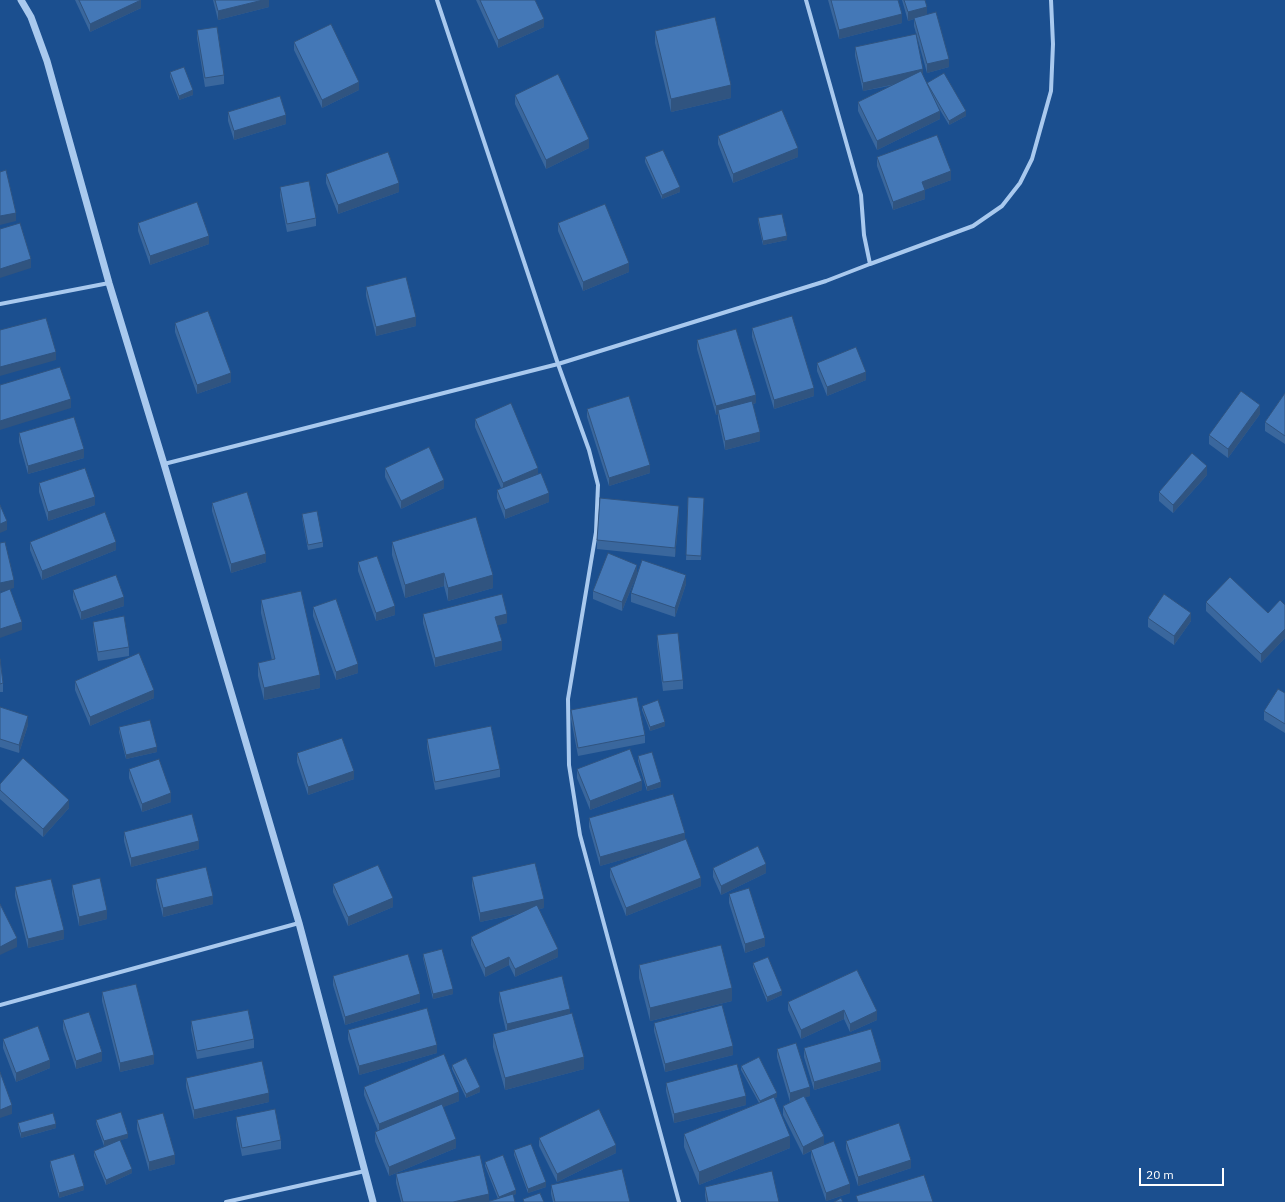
<!DOCTYPE html>
<html>
<head>
<meta charset="utf-8">
<style>
  body { margin:0 }
  #map { position:relative; width:1285px; height:1202px; overflow:hidden; background:#1b4f8f; font-family:"IBM Plex Sans",sans-serif }
  canvas { display:block }
  .scale { position:absolute; left:1139px; top:1168px; width:85px; height:18px; box-sizing:border-box; border:2px solid #fff; border-top:0; padding-left:5px; font-size:12px; line-height:14px; white-space:nowrap; color:#fff; -webkit-text-stroke:3px #1b4f8f; paint-order:stroke }
</style>
</head>
<body>
<div id="map">
<canvas width="1285" height="1202"></canvas>
<div class="scale">20 m</div>
</div>
<script>
const ctx = document.querySelector('canvas').getContext('2d');
ctx.lineJoin = 'round';
function toPath(rows) {
  const path = new Path2D();
  for (const r of rows) {
    path.moveTo(r[0], r[1]);
    for (let i = 2; i < r.length; i += 2) path.lineTo(r[i], r[i + 1]);
  }
  return path;
}
function strokePath(path, color, width, dash) {
  ctx.strokeStyle = color;
  ctx.lineWidth = width;
  ctx.lineCap = dash ? 'butt' : 'round';
  ctx.setLineDash(dash || []);
  ctx.stroke(path);
}
function fillPath(path, color) {
  ctx.fillStyle = color;
  ctx.fill(path, 'evenodd');
}
const minor = toPath([
  [437,0,558,364,589,450,598,485,596,532,568,699,569,765,580,835,679,1202],
  [870,264,973,226,1002,206,1020,183,1032,159,1051,91,1053,44,1051,0],
  [0,304,109,283],
  [164,464,558,364,826,281,870,264,864,235,861,195,806,0],
  [0,1005,299,923],
  [226,1202,365,1171]
]);
const tertiary = toPath([
  [21,0,31,17,47,61,109,283,164,464,299,923,373,1202]
]);
const wall = toPath([
  [75,0,141,0,141,8,90,32],
  [213,0,269,0,269,7,218,20],
  [476,0,535,0,544,27,498,48],
  [828,0,898,0,902,23,839,39],
  [902,0,925,0,927,14,949,67,927,73,914,26,914,19,908,21],
  [197,30,224,75,224,84,205,87,197,38],
  [655,31,731,98,671,112,655,43],
  [294,42,359,90,322,108,294,50],
  [855,47,923,77,927,85,927,83,966,116,949,125,934,100,940,119,877,150,858,111,858,102,894,85,863,91,855,56],
  [170,72,193,95,179,100,170,77],
  [515,95,589,148,546,169,515,104],
  [228,112,286,124,234,140,228,121],
  [718,136,798,157,733,183,718,144],
  [645,157,680,192,662,199,645,162],
  [877,157,951,180,924,190,925,199,893,210,877,166],
  [326,174,399,192,338,214,326,183],
  [280,187,316,218,316,226,287,232,280,196],
  [758,218,787,240,763,245,758,222],
  [138,223,209,244,150,265,138,231],
  [558,223,629,272,583,291,558,231],
  [366,287,416,326,376,336,366,296],
  [175,323,231,382,197,394,175,332],
  [752,328,814,396,774,409,752,337],
  [697,340,756,403,753,404,760,441,725,450,718,418,718,414,716,415,697,349],
  [817,363,866,380,827,396,817,371],
  [1285,393,1285,444,1265,431,1265,422],
  [587,409,650,473,609,486,587,417],
  [1260,414,1228,458,1209,444,1209,435],
  [475,419,538,474,549,502,505,519,497,498,497,490,501,488,475,427],
  [19,433,84,458,28,474,19,442],
  [385,468,444,488,401,509,385,477],
  [1207,475,1173,513,1159,501,1159,492],
  [39,483,95,505,48,521,39,492],
  [688,497,704,498,701,560,686,560],
  [212,503,266,562,231,573,212,511],
  [302,514,323,542,323,547,308,550,302,518],
  [679,515,675,557,597,549,597,540],
  [30,542,116,550,42,580,30,550],
  [392,542,493,588,448,601,444,586,405,598,392,555],
  [358,562,395,615,376,621,358,571],
  [637,574,622,611,593,599,593,591],
  [686,584,675,617,631,602,631,593],
  [73,590,124,606,81,620,73,598],
  [261,600,320,688,264,700,258,676,258,663,272,660,261,613],
  [1206,602,1268,613,1285,605,1285,638,1261,663,1206,611],
  [313,607,358,673,336,680,313,616],
  [423,614,507,623,497,625,502,650,435,667,423,623],
  [1148,618,1191,621,1174,645,1148,627],
  [93,622,129,647,129,656,98,661,93,630],
  [657,635,683,680,683,689,663,691,657,644],
  [0,659,3,683,3,692,0,692],
  [75,681,154,698,90,726,75,690],
  [1285,693,1285,733,1264,720,1264,711],
  [642,706,665,726,650,731,642,710],
  [0,707,28,725,19,753,0,747],
  [571,710,645,735,645,743,578,756,571,719],
  [119,727,157,752,126,759,119,732],
  [427,739,500,769,500,777,435,790,427,747],
  [297,753,354,779,308,795,297,762],
  [638,756,661,787,647,791,638,761],
  [129,769,171,802,142,812,129,778],
  [577,769,642,790,590,810,577,778],
  [0,784,69,808,43,837,0,799],
  [589,818,685,839,701,886,626,916,610,877,610,868,659,849,600,866,589,827],
  [124,832,199,849,131,867,124,841],
  [713,868,766,873,721,895,713,877],
  [472,877,544,908,539,909,558,957,515,977,509,965,485,977,471,945,471,937,522,913,480,922,472,886],
  [156,879,213,904,163,917,156,888],
  [333,884,393,907,348,926,333,892],
  [72,885,107,919,79,926,72,894],
  [15,887,64,939,28,948,15,896],
  [729,894,765,946,745,953,729,903],
  [423,954,453,994,433,999,423,958],
  [753,963,782,995,767,1002,753,967],
  [639,965,732,1001,650,1021,639,978],
  [857,970,877,1020,850,1032,844,1019,801,1039,788,1010,788,1002],
  [333,976,420,1002,345,1025,333,985],
  [102,992,154,1064,120,1072,102,1001],
  [499,992,570,1014,584,1069,505,1090,493,1047,493,1034,506,1031,499,1001],
  [63,1020,102,1061,76,1069,63,1029],
  [191,1021,254,1039,254,1048,197,1059,191,1030],
  [654,1023,733,1055,665,1072,654,1031],
  [348,1030,437,1053,359,1075,348,1039],
  [3,1039,50,1068,16,1082,3,1048],
  [804,1048,881,1070,814,1090,804,1057],
  [777,1049,810,1096,805,1097,824,1144,820,1147,850,1193,826,1201,811,1158,811,1151,803,1155,783,1115,783,1106,793,1101,790,1102,777,1057],
  [452,1065,480,1092,466,1098,452,1069],
  [741,1066,777,1097,775,1098,790,1148,699,1185,684,1147,684,1134,759,1103,741,1070],
  [186,1078,269,1102,194,1119,186,1087],
  [666,1083,746,1105,674,1123,666,1091],
  [364,1087,459,1101,443,1107,456,1148,389,1176,375,1141,375,1132,378,1131,364,1095],
  [236,1117,281,1140,281,1149,242,1156,236,1126],
  [96,1120,128,1138,120,1140,132,1173,106,1185,94,1156,94,1151,120,1140,104,1146,96,1124],
  [137,1120,175,1164,149,1171,137,1129],
  [18,1123,56,1128,21,1138,18,1127],
  [539,1138,616,1153,557,1182,539,1146],
  [846,1141,911,1168,858,1186,846,1149],
  [514,1150,546,1187,528,1193,514,1155],
  [50,1161,84,1190,59,1198,50,1166],
  [485,1162,516,1194,513,1195,515,1202,401,1202,396,1183,396,1174,489,1201,498,1199,485,1166],
  [551,1185,630,1202,553,1202,551,1194],
  [705,1187,779,1202,706,1202,705,1196]
]);
const shadedWall = toPath([
  [141,0,141,8,90,32,90,24],
  [263,0,269,0,269,7,218,20,218,11],
  [927,7,927,16,914,18,914,19,908,21,908,12],
  [902,14,902,23,839,39,839,30],
  [544,19,544,27,498,48,498,40],
  [949,59,949,67,927,73,927,64],
  [923,69,923,78,863,91,863,83],
  [359,82,359,90,322,108,322,100],
  [731,85,731,98,671,112,671,99],
  [193,90,193,95,179,100,179,96],
  [940,111,940,119,877,150,877,141],
  [966,111,966,116,949,125,949,121],
  [286,115,286,124,234,140,234,131],
  [589,139,589,148,546,169,546,160],
  [798,148,798,157,733,183,733,174],
  [951,171,951,180,922,191,922,182],
  [399,183,399,192,338,214,338,205],
  [680,187,680,192,662,199,662,195],
  [925,190,925,199,893,210,893,202],
  [16,213,16,221,0,225,0,216],
  [209,236,209,244,150,265,150,256],
  [787,236,787,240,763,245,763,241],
  [31,259,31,268,0,278,0,269],
  [629,263,629,272,583,291,583,282],
  [416,317,416,326,376,336,376,327],
  [56,352,56,360,0,376,0,367],
  [866,372,866,380,827,396,827,387],
  [231,373,231,382,197,394,197,385],
  [814,388,814,396,774,409,774,400],
  [756,395,756,403,719,414,718,410,718,414,716,415,716,406],
  [71,399,71,408,0,430,0,421],
  [1260,405,1260,414,1228,458,1228,449],
  [760,432,760,441,725,450,725,441],
  [84,449,84,458,28,474,28,466],
  [650,465,650,473,609,486,609,478],
  [1207,466,1207,475,1173,513,1173,505],
  [538,468,538,477,503,492,503,483],
  [444,480,444,488,401,509,401,501],
  [549,493,549,502,505,519,505,510],
  [95,497,95,505,48,521,48,512],
  [679,506,679,515,675,557,675,548],
  [7,521,7,530,0,533,0,524],
  [116,542,116,550,42,580,42,571],
  [266,554,266,562,231,573,231,564],
  [637,565,637,574,622,611,622,602],
  [444,573,444,586,405,598,405,585],
  [493,575,493,588,448,601,448,588],
  [686,575,686,584,675,617,675,608],
  [14,580,14,588,0,592,0,583],
  [124,597,124,606,81,620,81,612],
  [395,606,395,615,376,621,376,613],
  [1191,613,1191,621,1174,645,1174,636],
  [507,614,507,623,495,626,495,617],
  [22,622,22,630,0,638,0,629],
  [1285,629,1285,638,1261,663,1261,654],
  [502,641,502,650,435,667,435,658],
  [358,664,358,673,336,680,336,672],
  [320,675,320,688,264,700,264,688],
  [154,690,154,698,90,726,90,717],
  [28,716,28,725,19,753,19,745],
  [665,722,665,726,650,731,650,727],
  [157,747,157,752,126,759,126,755],
  [354,771,354,779,308,795,308,787],
  [642,781,642,790,590,810,590,801],
  [661,782,661,787,647,791,647,787],
  [171,793,171,802,142,812,142,804],
  [69,800,69,808,43,837,43,829],
  [685,833,685,842,600,866,600,857],
  [199,841,199,849,131,867,131,858],
  [766,864,766,873,721,895,721,886],
  [701,878,701,886,626,916,626,908],
  [213,896,213,904,163,917,163,908],
  [393,898,393,907,348,926,348,917],
  [544,899,544,908,480,922,480,913],
  [107,910,107,919,79,926,79,917],
  [64,930,64,939,28,948,28,939],
  [17,938,17,947,0,955,0,947],
  [765,938,765,946,745,953,745,944],
  [558,949,558,957,515,977,515,969],
  [509,957,509,965,485,977,485,968],
  [732,988,732,1001,650,1021,650,1008],
  [453,989,453,994,433,999,433,994],
  [782,991,782,995,767,1002,767,997],
  [420,994,420,1002,345,1025,345,1017],
  [570,1009,570,1017,507,1033,507,1024],
  [844,1010,844,1019,801,1039,801,1030],
  [877,1011,877,1020,850,1032,850,1024],
  [437,1045,437,1053,359,1075,359,1066],
  [733,1046,733,1055,665,1072,665,1064],
  [102,1052,102,1061,76,1069,76,1061],
  [154,1055,154,1064,120,1072,120,1063],
  [584,1057,584,1069,505,1090,505,1078],
  [50,1060,50,1068,16,1082,16,1073],
  [881,1062,881,1070,814,1090,814,1082],
  [480,1087,480,1092,466,1098,466,1094],
  [810,1087,810,1096,790,1102,790,1093],
  [459,1092,459,1101,379,1133,379,1124],
  [269,1093,269,1102,194,1119,194,1110],
  [777,1093,777,1097,760,1106,760,1101],
  [746,1096,746,1105,674,1123,674,1114],
  [12,1105,12,1114,0,1118,0,1110],
  [56,1124,56,1128,21,1138,21,1133],
  [128,1134,128,1138,104,1146,104,1141],
  [790,1136,790,1148,699,1185,699,1172],
  [824,1136,824,1144,803,1155,803,1147],
  [456,1139,456,1148,389,1176,389,1167],
  [616,1145,616,1153,557,1182,557,1174],
  [175,1155,175,1164,149,1171,149,1162],
  [911,1160,911,1168,858,1186,858,1177],
  [132,1169,132,1173,106,1185,106,1180],
  [546,1182,546,1187,528,1193,528,1189],
  [850,1184,850,1193,826,1201,826,1193],
  [84,1186,84,1190,59,1198,59,1193],
  [516,1190,516,1194,499,1201,499,1197],
  [489,1194,489,1202,453,1202]
]);
const building = toPath([
  [79,0,141,0,90,24,79,0],
  [215,0,263,0,218,11,215,0],
  [480,0,535,0,544,19,498,40,480,0],
  [831,0,898,0,902,14,839,30,831,0],
  [904,0,925,0,927,7,908,12,904,0],
  [936,12,949,59,927,64,914,18,936,12],
  [715,17,731,85,671,99,655,31,715,17],
  [331,24,359,82,322,100,294,42,331,24],
  [217,27,224,75,205,78,197,30,217,27],
  [916,34,923,69,863,83,855,47,916,34],
  [184,67,193,90,179,96,170,72,184,67],
  [921,71,940,111,877,141,858,102,921,71],
  [944,73,966,111,949,121,927,83,944,73],
  [558,74,589,139,546,160,515,95,558,74],
  [280,96,286,115,234,131,228,112,280,96],
  [782,110,798,148,733,174,718,136,782,110],
  [937,135,951,171,922,182,925,190,893,202,877,157,937,135],
  [663,150,680,187,662,195,645,157,663,150],
  [388,152,399,183,338,205,326,174,388,152],
  [6,170,16,213,0,216,0,172,6,170],
  [309,181,316,218,287,224,280,187,309,181],
  [197,202,209,236,150,256,138,223,197,202],
  [605,204,629,263,583,282,558,223,605,204],
  [782,214,787,236,763,241,758,218,782,214],
  [20,223,31,259,0,269,0,229,20,223],
  [406,277,416,317,376,327,366,287,406,277],
  [208,311,231,373,197,385,175,323,208,311],
  [792,316,814,388,774,400,752,328,792,316],
  [46,318,56,352,0,367,0,330,46,318],
  [736,329,756,395,716,406,697,340,736,329],
  [856,347,866,372,827,387,817,363,856,347],
  [60,367,71,399,0,421,0,385,60,367],
  [1241,391,1260,405,1228,449,1209,435,1241,391],
  [1285,393,1285,436,1265,422,1285,393],
  [629,396,650,465,609,478,587,409,629,396],
  [752,401,760,432,725,441,718,410,752,401],
  [511,403,538,468,503,483,475,419,511,403],
  [74,417,84,449,28,466,19,433,74,417],
  [429,447,444,480,401,501,385,468,429,447],
  [1192,453,1207,466,1173,505,1159,492,1192,453],
  [85,468,95,497,48,512,39,483,85,468],
  [541,473,549,493,505,510,497,490,541,473],
  [247,492,266,554,231,564,212,503,247,492],
  [688,497,704,498,701,556,686,555,688,497],
  [600,498,679,506,675,548,597,540,600,498],
  [0,505,7,521,0,524,0,505],
  [317,511,323,542,308,545,302,514,317,511],
  [105,512,116,542,42,571,30,542,105,512],
  [476,517,493,575,448,588,444,573,405,585,392,542,476,517],
  [5,542,14,580,0,583,0,543,5,542],
  [608,553,637,565,622,602,593,591,608,553],
  [377,556,395,606,376,613,358,562,377,556],
  [642,560,686,575,675,608,631,593,642,560],
  [116,575,124,597,81,612,73,590,116,575],
  [1230,577,1268,613,1280,600,1285,605,1285,629,1261,654,1206,602,1230,577],
  [10,589,22,622,0,629,0,593,10,589],
  [301,591,320,675,264,688,258,663,275,659,261,600,301,591],
  [502,594,507,614,495,617,502,641,435,658,423,614,502,594],
  [1164,594,1191,613,1174,636,1148,618,1164,594],
  [336,599,358,664,336,672,313,607,336,599],
  [124,616,129,647,98,652,93,622,124,616],
  [678,633,683,680,663,682,657,635,678,633],
  [139,653,154,690,90,717,75,681,139,653],
  [0,659,3,683,0,684,0,659],
  [1278,689,1285,693,1285,724,1264,711,1278,689],
  [637,697,645,735,578,748,571,710,637,697],
  [658,700,665,722,650,727,642,706,658,700],
  [0,707,28,716,19,745,0,739,0,707],
  [150,720,157,747,126,755,119,727,150,720],
  [491,726,500,769,435,782,427,739,491,726],
  [342,738,354,771,308,787,297,753,342,738],
  [630,749,642,781,590,801,577,769,630,749],
  [652,752,661,782,647,787,638,756,652,752],
  [23,758,69,800,43,829,0,790,0,784,23,758],
  [159,759,171,793,142,804,129,769,159,759],
  [673,794,685,833,600,857,589,818,673,794],
  [192,814,199,841,131,858,124,832,192,814],
  [686,839,701,878,626,908,610,868,686,839],
  [758,846,766,864,721,886,713,868,758,846],
  [535,863,544,899,480,913,472,877,535,863],
  [378,865,393,898,348,917,333,884,378,865],
  [206,867,213,896,163,908,156,879,206,867],
  [100,878,107,910,79,917,72,885,100,878],
  [51,879,64,930,28,939,15,887,51,879],
  [749,888,765,938,745,944,729,894,749,888],
  [0,904,17,938,0,947,0,904],
  [537,905,558,949,515,969,509,957,485,968,471,937,537,905],
  [721,945,732,988,650,1008,639,965,721,945],
  [442,949,453,989,433,994,423,954,442,949],
  [408,954,420,994,345,1017,333,976,408,954],
  [768,957,782,991,767,997,753,963,768,957],
  [857,970,877,1011,850,1024,844,1010,801,1030,788,1002,857,970],
  [562,976,570,1009,507,1024,499,992,562,976],
  [136,984,154,1055,120,1063,102,992,136,984],
  [722,1005,733,1046,665,1064,654,1023,722,1005],
  [427,1008,437,1045,359,1066,348,1030,427,1008],
  [248,1010,254,1039,197,1051,191,1021,248,1010],
  [89,1012,102,1052,76,1061,63,1020,89,1012],
  [572,1013,584,1057,505,1078,493,1034,572,1013],
  [38,1026,50,1060,16,1073,3,1039,38,1026],
  [871,1029,881,1062,814,1082,804,1048,871,1029],
  [796,1043,810,1087,790,1093,777,1049,796,1043],
  [444,1054,459,1092,379,1124,364,1087,444,1054],
  [759,1057,777,1093,760,1101,741,1066,759,1057],
  [466,1058,480,1087,466,1094,452,1065,466,1058],
  [262,1061,269,1093,194,1110,186,1078,262,1061],
  [737,1064,746,1096,674,1114,666,1083,737,1064],
  [0,1072,12,1105,0,1110,0,1072],
  [804,1096,824,1136,803,1147,783,1106,804,1096],
  [774,1097,790,1136,699,1172,684,1134,774,1097],
  [442,1104,456,1139,389,1167,375,1132,442,1104],
  [275,1109,281,1140,242,1148,236,1117,275,1109],
  [599,1109,616,1145,557,1174,539,1138,599,1109],
  [121,1112,128,1134,104,1141,96,1120,121,1112],
  [53,1113,56,1124,21,1133,18,1123,53,1113],
  [163,1113,175,1155,149,1162,137,1120,163,1113],
  [899,1123,911,1160,858,1177,846,1141,899,1123],
  [120,1140,132,1169,106,1180,94,1151,120,1140],
  [834,1141,850,1184,826,1193,811,1150,834,1141],
  [531,1144,546,1182,528,1189,514,1150,531,1144],
  [74,1154,84,1186,59,1193,50,1161,74,1154],
  [480,1155,489,1194,453,1202,403,1202,396,1174,480,1155],
  [503,1155,516,1190,499,1197,485,1162,503,1155],
  [622,1169,630,1202,555,1202,551,1185,622,1169],
  [772,1171,779,1202,708,1202,705,1187,772,1171],
  [924,1175,933,1202,858,1202,856,1196,924,1175],
  [540,1193,544,1202,524,1202,523,1199,540,1193],
  [513,1194,515,1202,487,1202,513,1194],
  [841,1198,843,1202,834,1202,841,1198]
]);
strokePath(minor, '#a9c9ee', 4);
strokePath(tertiary, '#a9c9ee', 7);
fillPath(wall, '#3a679d');
fillPath(shadedWall, '#305480');
fillPath(building, '#4478b7');
strokePath(building, '#305480', 1);
</script>
</body>
</html>
